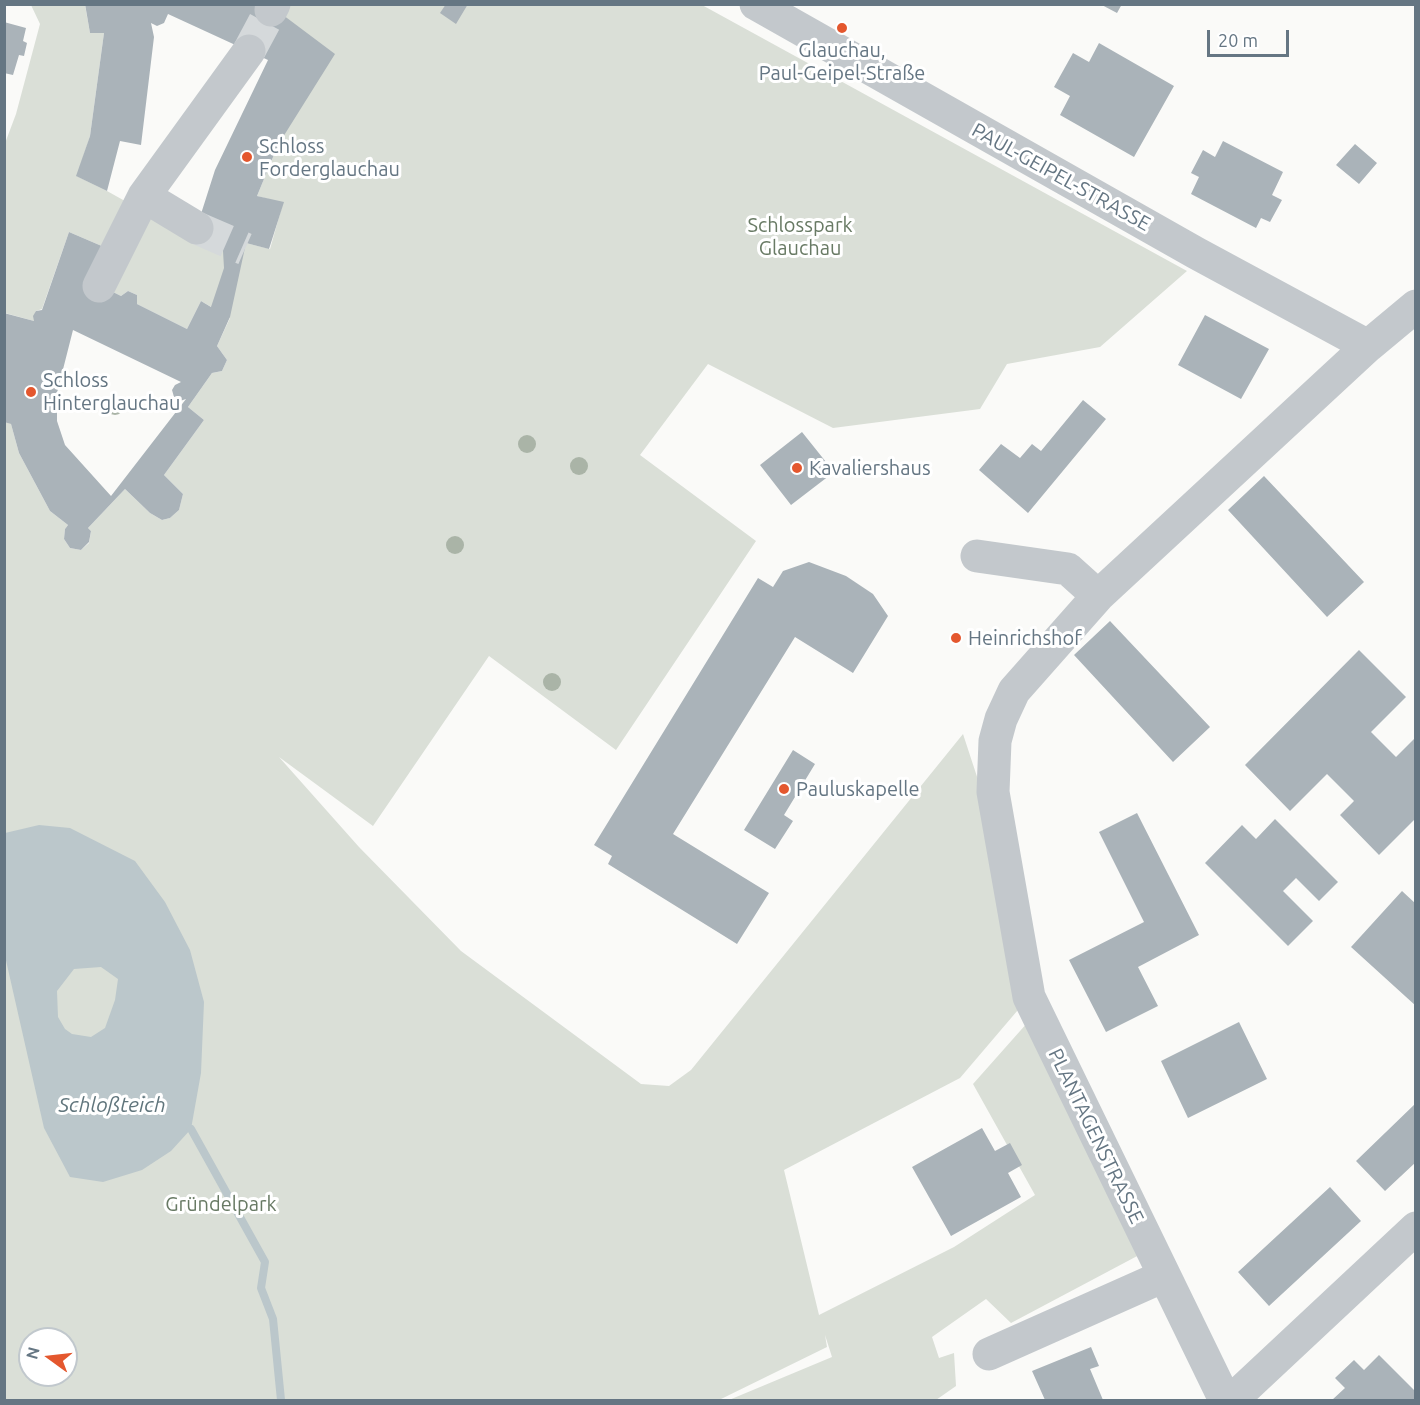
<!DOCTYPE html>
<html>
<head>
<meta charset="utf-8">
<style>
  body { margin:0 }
  #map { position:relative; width:1420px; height:1405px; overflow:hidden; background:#fafaf8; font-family:Ubuntu,sans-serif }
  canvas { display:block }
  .frame { position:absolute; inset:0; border:6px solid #657683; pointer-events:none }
  .north { position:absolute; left:18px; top:1327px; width:60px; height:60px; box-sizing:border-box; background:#fff; border:2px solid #c1c8cd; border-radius:50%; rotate:285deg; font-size:16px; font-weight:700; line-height:24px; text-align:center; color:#657683 }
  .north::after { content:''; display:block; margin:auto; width:21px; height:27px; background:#e4572e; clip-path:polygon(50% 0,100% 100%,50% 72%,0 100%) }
  .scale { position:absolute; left:1207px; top:30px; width:82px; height:27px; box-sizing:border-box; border:3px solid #657683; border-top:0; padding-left:8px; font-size:18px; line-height:21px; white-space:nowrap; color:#657683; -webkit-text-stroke:4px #fff; paint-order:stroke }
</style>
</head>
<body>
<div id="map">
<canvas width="1420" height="1405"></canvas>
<div class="frame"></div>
<div class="north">N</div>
<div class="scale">20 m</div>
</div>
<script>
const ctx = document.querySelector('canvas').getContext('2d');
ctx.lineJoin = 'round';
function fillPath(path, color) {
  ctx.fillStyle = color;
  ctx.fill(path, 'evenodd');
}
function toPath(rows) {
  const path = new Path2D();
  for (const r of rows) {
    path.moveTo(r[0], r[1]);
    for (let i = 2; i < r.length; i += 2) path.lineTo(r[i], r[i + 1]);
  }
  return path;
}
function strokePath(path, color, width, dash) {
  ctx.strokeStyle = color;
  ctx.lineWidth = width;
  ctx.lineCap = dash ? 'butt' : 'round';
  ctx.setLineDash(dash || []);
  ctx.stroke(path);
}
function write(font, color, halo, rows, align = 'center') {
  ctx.font = font + ' Ubuntu,sans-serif';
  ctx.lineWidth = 6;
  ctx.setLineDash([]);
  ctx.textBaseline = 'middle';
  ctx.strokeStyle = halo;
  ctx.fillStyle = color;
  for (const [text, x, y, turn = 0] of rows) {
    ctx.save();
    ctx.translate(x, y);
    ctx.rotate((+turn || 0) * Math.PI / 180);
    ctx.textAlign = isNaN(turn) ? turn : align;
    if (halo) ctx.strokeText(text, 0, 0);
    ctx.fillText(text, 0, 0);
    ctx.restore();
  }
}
const green = toPath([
  [31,5,85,5,90,33,104,33,90,136,77,176,107,191,193,239,242,256,246,243,270,249,283,203,257,196,278,145,262,5,702,5,1187,271,1100,347,1007,364,980,409,833,428,708,364,640,455,756,541,616,750,489,656,373,826,279,757,359,847,461,951,641,1084,669,1086,691,1070,963,734,1004,859,1029,997,960,1078,784,1170,819,1315,954,1247,1035,1195,973,1084,1036,1013,1141,1254,1011,1323,986,1299,932,1337,939,1358,954,1353,956,1386,936,1400,729,1400,832,1357,825,1335,827,1347,719,1400,5,1400,5,422,11,424,19,453,50,511,68,525,65,529,64,539,70,548,81,550,89,543,91,531,88,528,125,489,150,513,162,520,170,518,179,510,183,494,164,475,204,420,188,407,212,373,222,371,227,360,217,346,230,318,201,301,187,329,137,304,137,295,128,291,121,296,105,288,104,247,69,232,42,309,36,311,34,321,5,313,4,146,16,114,40,24],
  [30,1339,66,1339,66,1375,30,1375]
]);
const water = toPath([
  [39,825,70,828,135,861,165,902,190,950,204,1002,201,1073,191,1129,171,1151,142,1170,103,1182,70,1177,44,1128,5,956,5,833],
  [101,967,118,979,115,1000,105,1028,91,1037,72,1034,65,1029,58,1017,57,991,74,969]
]);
const stream = toPath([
  [191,1129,265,1262,261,1288,273,1319,281,1400]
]);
const building = toPath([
  [85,4,262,4,283,15,335,54,278,145,257,196,284,202,269,249,246,243,230,317,217,346,227,360,222,371,212,373,188,407,204,420,164,475,183,494,179,510,170,518,162,520,150,513,125,489,88,528,91,531,89,542,81,550,70,548,64,539,65,529,68,525,50,511,19,453,11,424,4,422,4,313,34,321,33,316,36,311,42,310,69,232,104,247,105,288,121,296,128,291,137,295,137,304,187,329,201,301,211,307,224,268,223,251,193,239,215,170,268,60,168,14,164,23,157,26,151,23,154,37,141,145,120,141,107,191,76,176,90,136,104,33,90,33],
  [73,330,181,382,175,385,172,390,174,397,180,401,186,399,111,496,65,445,57,421,57,393],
  [446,4,468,4,456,24,440,13],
  [1100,4,1122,4,1117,13],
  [4,22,26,28,23,41,27,43,24,56,19,55,13,75,4,73],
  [1099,43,1174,86,1134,157,1060,115,1070,96,1054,87,1073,53,1089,62],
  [1223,141,1283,172,1272,195,1282,200,1270,222,1261,218,1256,228,1191,194,1199,177,1191,173,1203,150,1215,157],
  [1355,144,1377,163,1359,184,1336,165],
  [1205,315,1269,349,1241,399,1178,365],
  [1083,400,1106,419,1028,513,979,470,1001,444,1020,458,1032,444,1041,451],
  [802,432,834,472,791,505,760,465],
  [1264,476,1364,582,1327,617,1228,510],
  [809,562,846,576,873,594,888,616,853,673,795,637,673,834,769,893,737,944,608,864,612,856,594,845,758,578,773,587,783,571],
  [1110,621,1210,727,1173,762,1074,655],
  [1359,650,1406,697,1371,732,1396,757,1416,737,1416,818,1379,855,1340,815,1354,801,1327,774,1290,811,1245,765],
  [793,750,815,764,784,815,793,821,775,849,744,830],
  [1137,813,1199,935,1138,967,1158,1006,1106,1032,1069,960,1144,922,1099,832],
  [1275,819,1338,882,1319,901,1296,878,1283,891,1313,921,1288,946,1205,863,1242,825,1256,839],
  [1402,891,1416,904,1416,1006,1351,947],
  [1239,1022,1267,1079,1188,1118,1161,1061],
  [1416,1103,1416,1162,1385,1191,1356,1161],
  [982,1128,995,1151,1010,1143,1022,1165,1008,1173,1021,1197,951,1236,912,1167],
  [1330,1187,1361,1221,1269,1306,1238,1272],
  [1091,1347,1099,1366,1090,1369,1103,1400,1045,1400,1032,1371],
  [1379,1355,1416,1392,1416,1400,1332,1400,1345,1388,1335,1378,1354,1360,1364,1370]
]);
const minorTunnel = toPath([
  [249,51,271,10],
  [197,228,245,249]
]);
const minor = toPath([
  [756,4,1196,253,1368,346],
  [271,10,274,4],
  [144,196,197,228],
  [99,286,144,196,249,51],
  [977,556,1068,569,1098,596],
  [989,1354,1164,1276],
  [1225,1400,1029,997,993,792,995,741,1001,719,1014,691,1098,596,1368,346,1416,306],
  [1232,1400,1416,1228]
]);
const trees = [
  [115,406],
  [527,444],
  [579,466],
  [455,545],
  [552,682]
];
const markers = [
  [842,28,6,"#e4572e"],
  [247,157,6,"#e4572e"],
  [31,392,6,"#e4572e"],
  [797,468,6,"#e4572e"],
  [956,638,6,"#e4572e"],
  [784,789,6,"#e4572e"]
];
const poiNames = [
  ["Glauchau,",842,50,"center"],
  ["Paul-Geipel-Straße",842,73,"center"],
  ["Schloss",259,146],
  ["Forderglauchau",259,169],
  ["Schloss",43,380],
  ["Hinterglauchau",43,403],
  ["Kavaliershaus",809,468],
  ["Heinrichshof",968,638],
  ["Pauluskapelle",796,789]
];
const streetNames = [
  ["PAUL-GEIPEL-STRASSE",1061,177,29],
  ["PLANTAGENSTRASSE",1096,1136,64]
];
const parkNames = [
  ["Schlosspark",800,225],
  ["Glauchau",800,248],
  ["Gründelpark",221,1204]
];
const waterNames = [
  ["Schloßteich",112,1105]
];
fillPath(green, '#dadfd7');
fillPath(water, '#bbc7cb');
strokePath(stream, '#bbc7cb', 8);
fillPath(building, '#aab3b9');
strokePath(minorTunnel, '#d5d9db', 33, [33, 16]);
strokePath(minor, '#c3c8cc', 33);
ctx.fillStyle = '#aab4a7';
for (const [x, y] of trees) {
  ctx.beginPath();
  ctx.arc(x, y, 9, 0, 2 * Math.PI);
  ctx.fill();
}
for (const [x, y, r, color] of markers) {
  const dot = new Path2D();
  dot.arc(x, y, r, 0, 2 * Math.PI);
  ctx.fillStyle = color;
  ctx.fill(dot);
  strokePath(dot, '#fff', 2);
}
write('20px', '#657683', '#fff', poiNames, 'left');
write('20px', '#657683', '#fff', streetNames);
write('20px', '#687a64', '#fff', parkNames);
write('italic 21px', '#60757c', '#fff', waterNames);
</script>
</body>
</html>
